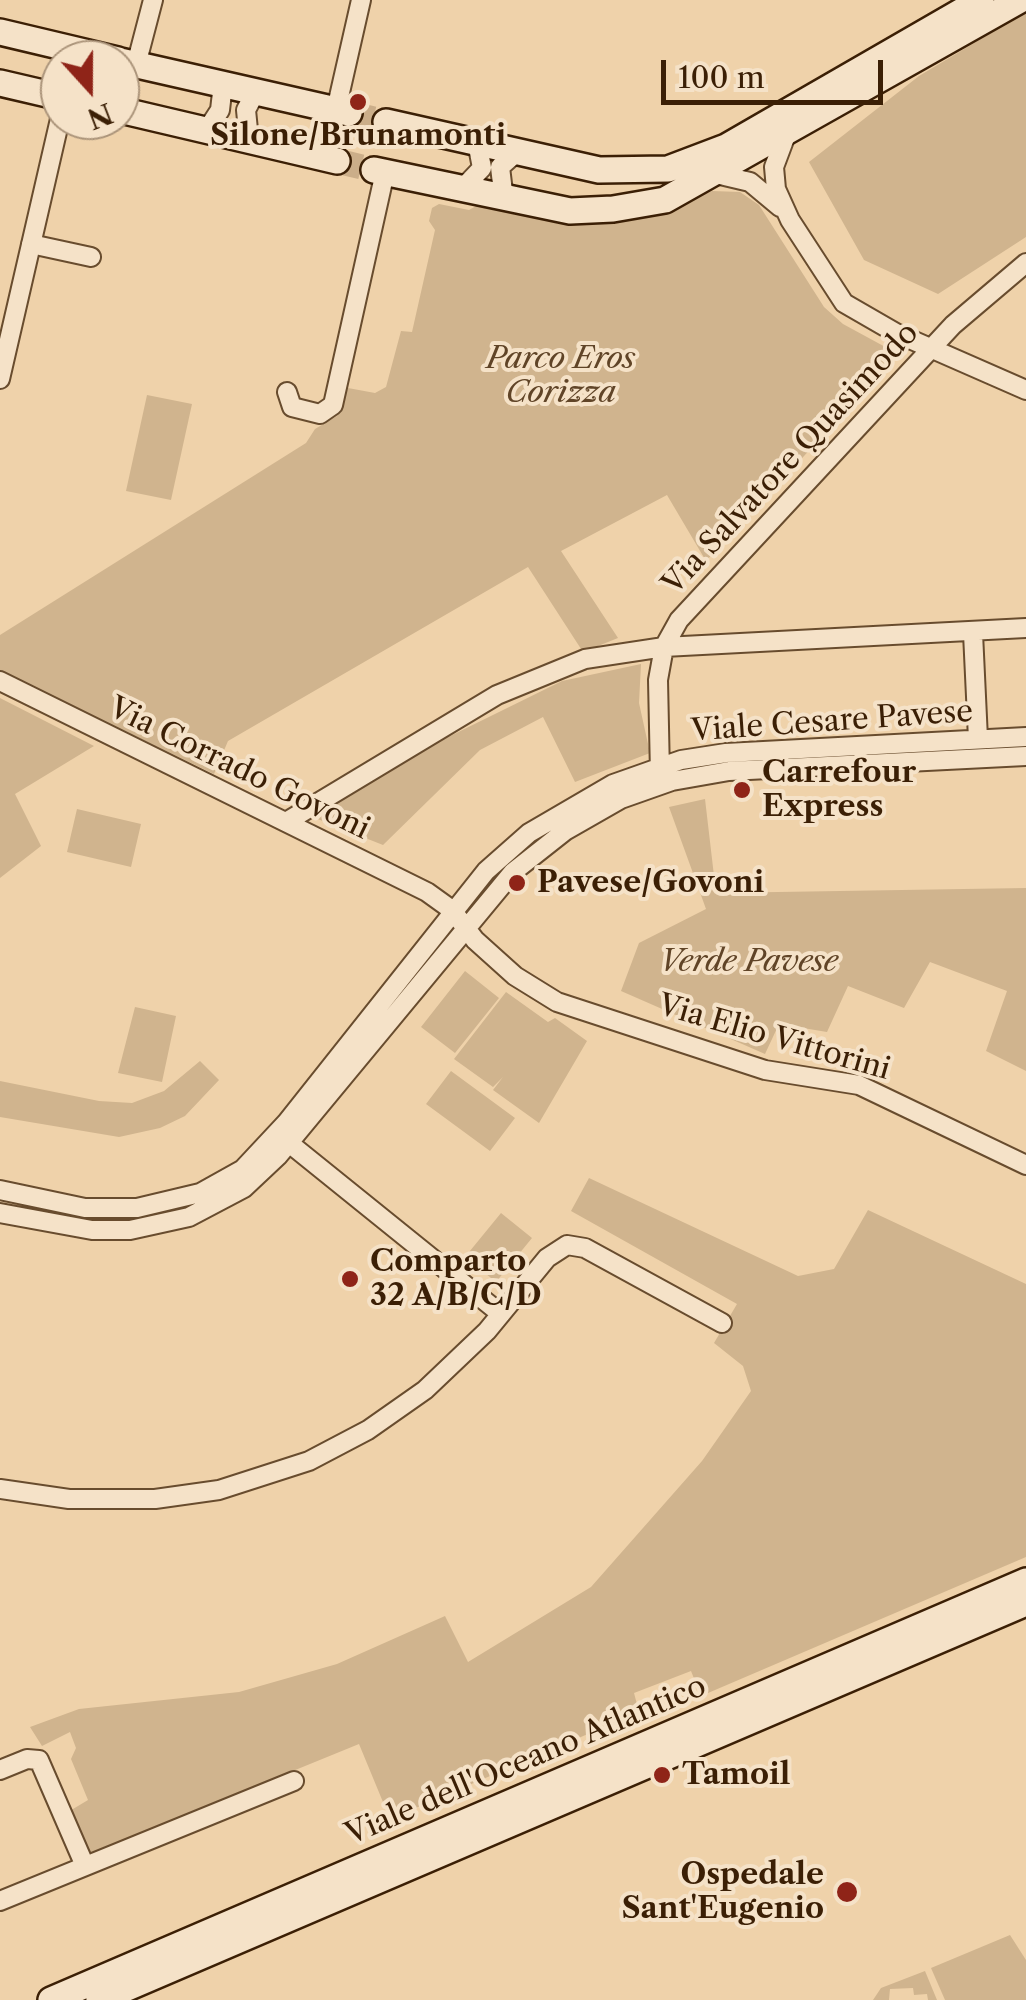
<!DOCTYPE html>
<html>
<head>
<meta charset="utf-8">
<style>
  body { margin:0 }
  #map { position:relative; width:1026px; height:2000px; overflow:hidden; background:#efd2aa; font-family:"Libre Caslon Text",serif }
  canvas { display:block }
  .north { position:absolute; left:40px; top:40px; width:100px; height:100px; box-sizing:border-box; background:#f5e2c8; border:2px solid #ab947a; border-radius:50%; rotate:159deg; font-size:28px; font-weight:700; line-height:40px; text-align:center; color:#3b1f05 }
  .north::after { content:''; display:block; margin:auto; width:35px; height:45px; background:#8f2418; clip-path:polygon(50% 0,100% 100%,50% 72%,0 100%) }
  .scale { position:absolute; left:661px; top:60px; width:222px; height:45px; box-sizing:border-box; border:5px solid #3b1f05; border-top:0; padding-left:12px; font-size:30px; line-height:35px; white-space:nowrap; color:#3b1f05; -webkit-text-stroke:8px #f5e2c8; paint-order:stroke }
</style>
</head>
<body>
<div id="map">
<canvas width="1026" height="2000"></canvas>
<div class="north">N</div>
<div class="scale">100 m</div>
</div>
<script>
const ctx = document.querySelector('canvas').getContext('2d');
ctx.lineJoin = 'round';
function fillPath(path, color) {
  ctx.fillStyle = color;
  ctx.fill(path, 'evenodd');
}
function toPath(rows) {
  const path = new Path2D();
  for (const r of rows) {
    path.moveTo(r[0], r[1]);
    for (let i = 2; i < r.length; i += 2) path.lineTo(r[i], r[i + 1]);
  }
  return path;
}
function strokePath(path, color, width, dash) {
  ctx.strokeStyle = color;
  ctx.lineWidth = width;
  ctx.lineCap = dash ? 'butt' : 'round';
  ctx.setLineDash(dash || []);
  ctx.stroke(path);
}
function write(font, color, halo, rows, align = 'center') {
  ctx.font = font + ' "Libre Caslon Text",serif';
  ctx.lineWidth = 8;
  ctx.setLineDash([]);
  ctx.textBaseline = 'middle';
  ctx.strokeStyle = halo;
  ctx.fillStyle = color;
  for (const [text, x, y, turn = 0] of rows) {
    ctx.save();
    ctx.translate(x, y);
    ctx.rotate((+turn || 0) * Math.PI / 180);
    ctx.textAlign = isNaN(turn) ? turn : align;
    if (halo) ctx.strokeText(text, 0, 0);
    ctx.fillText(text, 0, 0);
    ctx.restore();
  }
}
const green = toPath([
  [1026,12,1026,237,938,294,864,260,809,162,919,76],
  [712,191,740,192,759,205,824,307,843,324,889,349,888,366,706,561,667,495,561,551,618,638,583,652,528,567,228,741,214,774,0,671,0,635,306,443,315,429,337,416,348,388,375,393,386,387,401,331,412,332,435,230,429,221,432,208,439,204,469,210,478,205,590,223,665,212],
  [147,395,192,404,171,500,126,491],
  [641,664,639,703,650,753,575,782,543,717,480,750,383,845,310,816,434,744,562,681],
  [0,698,94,746,15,794,41,846,0,878],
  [705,799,716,893,1026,888,1026,1071,986,1051,1007,991,930,962,904,1008,848,986,827,1032,779,1024,765,1054,621,991,639,943,706,909,669,807],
  [77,809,141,824,131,867,67,852],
  [465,971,499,998,455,1053,421,1027],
  [506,992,548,1022,555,1018,587,1041,539,1123,493,1090,503,1077,493,1087,454,1059],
  [135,1007,176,1016,162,1082,118,1073],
  [200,1061,219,1080,185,1116,160,1128,119,1137,0,1117,0,1081,99,1101,132,1103,164,1091],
  [451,1071,515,1118,490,1151,426,1104],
  [589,1178,798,1276,834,1269,868,1210,1026,1284,1026,1557,701,1696,691,1671,634,1693,639,1712,390,1819,359,1744,87,1855,68,1812,88,1800,71,1759,76,1748,70,1732,42,1746,30,1727,79,1709,239,1692,337,1664,445,1616,468,1662,591,1587,702,1461,751,1391,743,1366,714,1343,737,1304,571,1211],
  [501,1213,532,1238,496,1282,465,1257],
  [1010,1935,1026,1960,1026,2000,945,2000,931,1968],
  [925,1971,937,2000,928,2000,927,1994,914,1995,913,1988,890,1989,889,2000,873,2000,881,1988]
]);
const secondaryTunnel = toPath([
  [349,113,386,122],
  [337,161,374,170]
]);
const street = toPath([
  [136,65,153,0],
  [336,110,361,0],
  [207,130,220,110,223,84],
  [786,135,774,167,776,189,790,220,844,303,896,333,1026,390],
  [249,140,246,110,256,91],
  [716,174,750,182,780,207],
  [461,190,482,168,477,142],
  [504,200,500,167,517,152],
  [31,244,91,257],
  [0,379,60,119],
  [287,392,292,407,320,414,333,405,385,172],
  [973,633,978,739],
  [0,681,427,892,452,910,475,940,515,976,557,1002,765,1070,859,1085,1026,1165],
  [660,774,658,680,664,647,679,620,953,325,1026,263],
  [286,822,497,695,585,659,664,647,1026,628],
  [289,1143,501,1314],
  [0,1190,85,1208,137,1208,200,1193,243,1169,286,1123,486,871,529,833,613,784,681,760,726,753,1026,737],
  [0,1213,92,1230,130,1230,189,1217,244,1188,278,1156,513,872,565,831,621,799,672,781,729,771,1026,756],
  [0,1489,69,1499,155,1499,219,1490,309,1461,368,1430,425,1390,487,1331,547,1258,567,1245,585,1248,722,1323],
  [0,1770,27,1759,39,1760,85,1866],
  [0,1901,294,1781]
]);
const secondary = toPath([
  [0,32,118,60],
  [120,61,349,113],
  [0,83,60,97],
  [120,110,337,161],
  [386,122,599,170,668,169,726,147,981,0],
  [374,170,570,211,613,209,665,200,1020,0],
  [51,2000,1026,1581],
  [99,2000,1026,1603]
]);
const markers = [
  [358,102,10,"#8f2418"],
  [742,790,10,"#8f2418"],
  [517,883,10,"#8f2418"],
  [350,1279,10,"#8f2418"],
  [662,1775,10,"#8f2418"],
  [847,1892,12,"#8f2418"]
];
const poiNames = [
  ["Silone/Brunamonti",358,136,"center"],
  ["Carrefour",762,773],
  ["Express",762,807],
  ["Pavese/Govoni",537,883],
  ["Comparto",370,1262],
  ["32 A/B/C/D",370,1296],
  ["Tamoil",682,1775],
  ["Ospedale",824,1875,"right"],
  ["Sant'Eugenio",824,1909,"right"]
];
const parkNames = [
  ["Parco Eros",561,359],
  ["Corizza",561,393],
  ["Verde Pavese",749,962]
];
const streetNames = [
  ["Via Salvatore Quasimodo",791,459,-47],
  ["Viale Cesare Pavese",832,722,-4],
  ["Via Corrado Govoni",239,769,26],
  ["Via Elio Vittorini",774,1038,16],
  ["Viale dell'Oceano Atlantico",526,1761,-23]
];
fillPath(green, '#d0b48e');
strokePath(secondaryTunnel, '#cbae89', 25, [25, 12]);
strokePath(street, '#684c2e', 22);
strokePath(secondary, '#3b1f05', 30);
strokePath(street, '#f5e2c8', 18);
strokePath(secondary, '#f5e2c8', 25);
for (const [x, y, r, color] of markers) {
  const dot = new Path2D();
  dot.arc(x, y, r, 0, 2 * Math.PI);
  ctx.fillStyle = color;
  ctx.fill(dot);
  strokePath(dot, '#f5e2c8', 4);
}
write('bold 30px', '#3b1f05', '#f5e2c8', poiNames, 'left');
write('italic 30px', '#604427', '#f5e2c8', parkNames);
write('30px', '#3b1f05', '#f5e2c8', streetNames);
</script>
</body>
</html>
